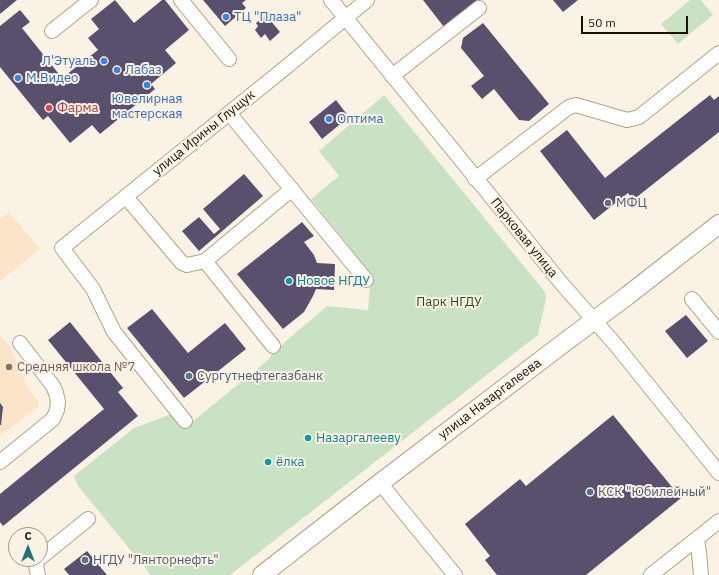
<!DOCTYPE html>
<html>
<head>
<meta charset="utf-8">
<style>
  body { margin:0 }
  #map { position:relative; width:719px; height:575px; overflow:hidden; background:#fbf2e6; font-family:"IBM Plex Sans",sans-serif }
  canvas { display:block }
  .north { position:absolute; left:8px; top:527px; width:40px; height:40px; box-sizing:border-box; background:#fbf2e6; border:1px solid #a1988d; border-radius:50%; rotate:0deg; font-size:11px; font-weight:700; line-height:16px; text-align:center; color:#1a1207 }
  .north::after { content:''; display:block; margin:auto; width:14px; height:18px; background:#257074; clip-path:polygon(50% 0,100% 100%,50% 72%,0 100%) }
  .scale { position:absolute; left:581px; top:16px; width:107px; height:18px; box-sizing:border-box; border:2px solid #1a1207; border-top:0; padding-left:5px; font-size:12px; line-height:14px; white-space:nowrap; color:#1a1207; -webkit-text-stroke:3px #fbf2e6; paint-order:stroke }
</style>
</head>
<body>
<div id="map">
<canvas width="719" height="575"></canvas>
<div class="north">С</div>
<div class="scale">50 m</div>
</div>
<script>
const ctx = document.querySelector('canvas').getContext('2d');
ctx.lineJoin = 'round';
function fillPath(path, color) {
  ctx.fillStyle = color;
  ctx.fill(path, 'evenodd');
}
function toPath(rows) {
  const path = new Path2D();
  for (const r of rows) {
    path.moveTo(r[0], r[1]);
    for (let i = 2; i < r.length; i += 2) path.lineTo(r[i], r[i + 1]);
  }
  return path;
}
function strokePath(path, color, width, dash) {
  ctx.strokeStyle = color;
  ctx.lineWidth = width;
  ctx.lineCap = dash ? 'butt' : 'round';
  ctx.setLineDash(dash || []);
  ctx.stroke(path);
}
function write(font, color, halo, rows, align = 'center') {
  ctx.font = font + ' "IBM Plex Sans",sans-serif';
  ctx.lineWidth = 4;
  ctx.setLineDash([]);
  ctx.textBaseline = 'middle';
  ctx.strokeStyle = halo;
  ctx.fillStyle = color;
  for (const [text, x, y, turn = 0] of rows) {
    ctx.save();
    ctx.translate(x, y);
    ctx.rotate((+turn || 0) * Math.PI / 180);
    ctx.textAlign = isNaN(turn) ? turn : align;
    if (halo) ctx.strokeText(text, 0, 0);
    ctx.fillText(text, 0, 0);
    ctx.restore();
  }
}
const built = toPath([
  [9,212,40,249,0,281,0,219],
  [0,335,10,347,27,386,38,401,38,407,0,436]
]);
const green = toPath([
  [690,0,701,0,713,15,678,44,661,24],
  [384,95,545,292,546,299,538,335,230,575,151,575,78,486,74,476,134,428,174,413,186,427,269,359,273,352,327,306,368,310,371,274,311,199,339,176,319,151]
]);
const building = toPath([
  [0,0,17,0,0,14],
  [115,0,134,23,162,0,165,0,189,30,165,50,176,63,151,84,155,89,100,134,92,125,70,143,48,116,43,120,0,67,0,26,20,10,30,22,22,28,62,78,98,50,88,38,99,29,91,19],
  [203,0,246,0,242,3,246,8,225,26],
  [423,0,477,0,444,27],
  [553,0,578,0,563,12],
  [266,15,280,32,270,41,265,34,261,38,255,30,258,26,256,23],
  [483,23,549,104,529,121,519,120,494,89,482,99,471,86,484,76,461,48,463,38],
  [710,95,714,100,719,96,719,132,633,200,628,193,594,220,540,151,567,130,605,178],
  [336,100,349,117,322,139,309,122],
  [244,174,263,196,199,251,182,231,199,217,214,234,220,229,203,209],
  [302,222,314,236,304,242,314,255,317,263,335,264,334,290,316,289,313,296,304,312,283,329,237,274],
  [152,309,188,353,225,323,246,349,184,398,127,328],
  [686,315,708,341,687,358,665,331],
  [70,322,123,388,118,392,138,416,3,526,0,522,0,494,104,409,48,340],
  [0,403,3,407,1,425,0,425],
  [613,415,681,498,586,575,497,575,485,560,490,556,465,524,520,479,526,486],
  [87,551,107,575,69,575,64,569]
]);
const minor = toPath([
  [181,0,229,59],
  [331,0,562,284,615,344,719,473],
  [52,31,91,0],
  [392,76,479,8],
  [229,113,366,280],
  [475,179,569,107,576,105,627,120,639,117,719,53],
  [126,197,182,263,187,265,205,261,292,189],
  [205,261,273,346],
  [692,299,719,332],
  [185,421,114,332,93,289,62,248,285,68,367,0],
  [0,462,53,419,57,410,58,402,56,393,53,386,20,343],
  [380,483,455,575],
  [697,539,699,553,701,575],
  [40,558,88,519],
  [38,575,36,566,38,559],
  [651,575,719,521]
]);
const major = toPath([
  [262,575,380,483,565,342,627,296,719,224]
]);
const markers = [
  [226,17,4,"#3f7fe0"],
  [104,61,4,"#3f7fe0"],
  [117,70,4,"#3f7fe0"],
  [18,78,4,"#3f7fe0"],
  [147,85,4,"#3f7fe0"],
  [49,108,4,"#e0444e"],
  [329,119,4,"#3f7fe0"],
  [608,203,4,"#5c6f8a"],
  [289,281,4,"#0f9aa8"],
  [9,367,4,"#8d6e63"],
  [189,376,4,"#5c6f8a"],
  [308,438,4,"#0f9aa8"],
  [268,462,4,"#0f9aa8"],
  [590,492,4,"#5c6f8a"],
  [85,560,4,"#5c6f8a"]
];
const shopNames = [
  ["ТЦ \"Плаза\"",234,17],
  ["Л'Этуаль",96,61,"right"],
  ["Лабаз",125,70],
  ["М.Видео",26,78],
  ["Ювелирная",147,99,"center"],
  ["мастерская",147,114,"center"],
  ["Оптима",337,119]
];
const healthNames = [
  ["Фарма",57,108]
];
const streetNames = [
  ["улица Ирины Глущук",204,133,-39],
  ["Парковая улица",524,238,51],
  ["улица Назаргалеева",490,399,-37]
];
const serviceNames = [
  ["МФЦ",616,203],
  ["Сургутнефтегазбанк",197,376],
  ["КСК \"Юбилейный\"",598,492],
  ["НГДУ \"Лянторнефть\"",93,560]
];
const cultureNames = [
  ["Новое НГДУ",297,281],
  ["Назаргалееву",316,438],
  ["ёлка",276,462]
];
const parkNames = [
  ["Парк НГДУ",449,302]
];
const educationNames = [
  ["Средняя школа №7",17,367]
];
fillPath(built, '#fce4c8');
fillPath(green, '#cae2c4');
fillPath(building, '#58506c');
strokePath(minor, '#b7a085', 16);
strokePath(major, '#b7a085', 20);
strokePath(minor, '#fff', 14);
strokePath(major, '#fff', 18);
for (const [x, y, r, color] of markers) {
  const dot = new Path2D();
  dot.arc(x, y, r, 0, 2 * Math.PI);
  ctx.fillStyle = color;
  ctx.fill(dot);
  strokePath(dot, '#fbf2e6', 1.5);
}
write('13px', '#366cbe', '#fbf2e6', shopNames, 'left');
write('13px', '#be3a42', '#fbf2e6', healthNames, 'left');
write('13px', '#1a1207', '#fbf2e6', streetNames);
write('13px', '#4e5e75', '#fbf2e6', serviceNames, 'left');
write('13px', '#0d838f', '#fbf2e6', cultureNames, 'left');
write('13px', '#274f1c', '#fbf2e6', parkNames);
write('13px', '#785e54', '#fbf2e6', educationNames, 'left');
</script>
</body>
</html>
